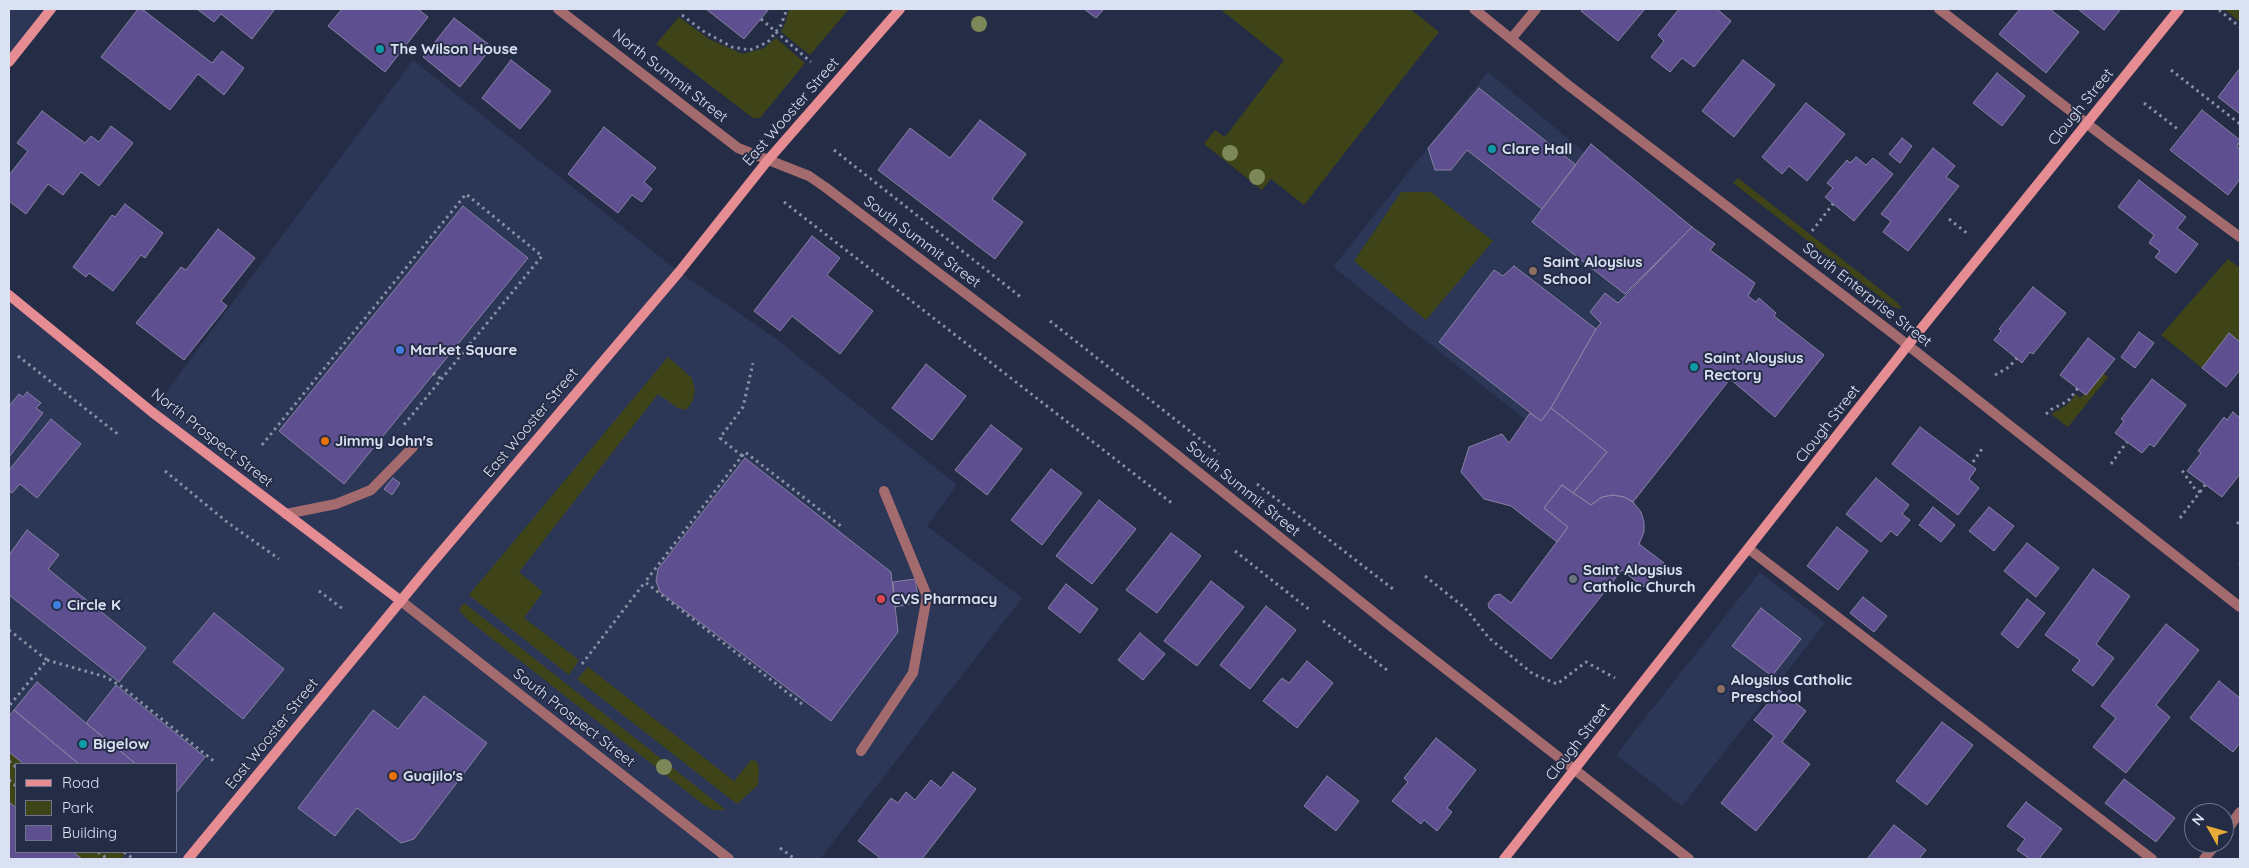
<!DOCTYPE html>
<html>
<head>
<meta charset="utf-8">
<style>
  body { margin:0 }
  #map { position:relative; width:2249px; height:868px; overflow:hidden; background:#242c46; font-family:Quicksand,sans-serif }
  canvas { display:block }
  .frame { position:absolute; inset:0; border:10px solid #dae1f2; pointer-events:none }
  .legend { position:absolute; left:15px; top:763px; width:162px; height:90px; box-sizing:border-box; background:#242c46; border:1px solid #6d748b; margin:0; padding:6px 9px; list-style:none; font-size:15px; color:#dae1f2 }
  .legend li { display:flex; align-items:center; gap:10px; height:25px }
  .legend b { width:25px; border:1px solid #6d748b }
  .north { position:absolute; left:2184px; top:803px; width:50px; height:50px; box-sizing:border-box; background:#242c46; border:1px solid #6d748b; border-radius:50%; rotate:308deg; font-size:14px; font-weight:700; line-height:20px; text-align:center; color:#dae1f2 }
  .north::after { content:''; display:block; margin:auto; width:18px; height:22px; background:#e9ab38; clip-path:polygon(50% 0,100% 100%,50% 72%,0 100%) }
</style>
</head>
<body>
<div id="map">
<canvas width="2249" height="868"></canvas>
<div class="frame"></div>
<ul class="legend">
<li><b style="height:6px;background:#e68c93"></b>Road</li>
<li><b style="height:14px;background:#3f4418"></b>Park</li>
<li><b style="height:14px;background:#5e5090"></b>Building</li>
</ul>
<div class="north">N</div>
</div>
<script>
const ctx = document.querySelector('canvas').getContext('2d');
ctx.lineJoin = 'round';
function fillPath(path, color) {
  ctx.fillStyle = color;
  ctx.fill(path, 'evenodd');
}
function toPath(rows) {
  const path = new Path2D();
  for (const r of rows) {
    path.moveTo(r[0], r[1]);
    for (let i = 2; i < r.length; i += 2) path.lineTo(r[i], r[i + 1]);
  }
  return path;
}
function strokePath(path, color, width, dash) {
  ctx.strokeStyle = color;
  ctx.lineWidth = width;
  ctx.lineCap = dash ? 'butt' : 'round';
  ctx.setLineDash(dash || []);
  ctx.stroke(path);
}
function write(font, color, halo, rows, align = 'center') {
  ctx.font = font + ' Quicksand,sans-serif';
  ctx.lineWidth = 4;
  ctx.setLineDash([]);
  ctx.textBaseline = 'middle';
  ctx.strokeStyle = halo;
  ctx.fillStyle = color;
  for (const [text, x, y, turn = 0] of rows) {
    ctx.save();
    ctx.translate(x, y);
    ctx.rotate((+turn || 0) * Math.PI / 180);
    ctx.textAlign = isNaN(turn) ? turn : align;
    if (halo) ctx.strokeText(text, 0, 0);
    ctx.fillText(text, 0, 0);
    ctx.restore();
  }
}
const built = toPath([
  [9,9,51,9,9,62],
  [413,60,679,272,775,338,957,485,927,526,1022,598,820,859,9,859,9,295,152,411],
  [16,764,176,764,176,852,16,852],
  [1488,72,1732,275,1580,463,1333,267],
  [1760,572,1825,623,1682,806,1616,755]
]);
const green = toPath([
  [789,9,849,9,810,55,781,32,785,24],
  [1220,9,1410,9,1439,32,1304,205,1271,179,1262,190,1204,144,1215,130,1225,137,1284,60],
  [2224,9,2240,9,2240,22],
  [679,17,709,39,743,54,764,48,776,38,805,63,760,118,753,118,656,44],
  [1738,178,1898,303,1902,309,1893,307,1733,183],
  [1401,192,1431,192,1493,241,1426,320,1354,261],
  [2228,259,2240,268,2240,342,2229,333,2202,368,2161,335],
  [668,357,692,378,695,391,692,402,686,410,678,408,658,394,519,572,543,592,524,618,579,660,569,675,469,595],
  [2103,373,2108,377,2068,427,2051,414,2068,404,2076,394,2080,398,2084,394,2086,395],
  [464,603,726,810,713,810,704,805,467,619,459,610],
  [588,667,734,781,752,759,757,762,759,768,758,785,737,804,577,679],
  [9,752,24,764,16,764,16,808,9,802],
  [73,852,127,852,121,859,82,859]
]);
const building = toPath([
  [138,9,142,9,212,63,222,51,244,68,224,95,198,74,170,110,101,57,138,9],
  [197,9,275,9,252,39,221,14,214,22,197,9],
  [342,9,418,9,428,17,385,72,328,26,342,9],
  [706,9,769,9,744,39,706,9],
  [1084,9,1104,9,1096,18,1084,9],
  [1583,9,1645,9,1618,41,1581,11,1583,9],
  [1679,9,1717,9,1731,21,1694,67,1682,58,1670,72,1651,57,1664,41,1658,35,1679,9],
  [2020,9,2050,9,2079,32,2046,73,1999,34,2020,9],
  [2078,9,2121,9,2104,30,2078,9],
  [454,18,492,47,460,87,423,57,454,18],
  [511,60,551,91,520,129,482,98,511,60],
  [1743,60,1775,85,1734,137,1702,111,1743,60],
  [2240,68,2240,114,2218,97,2240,68],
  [1997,73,2025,96,2002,126,1973,103,1997,73],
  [1479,88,1576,165,1542,209,1467,150,1451,170,1435,170,1428,148,1479,88],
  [1806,103,1845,134,1807,181,1789,166,1782,174,1762,157,1806,103],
  [2202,110,2240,140,2237,147,2240,150,2240,179,2228,195,2170,150,2202,110],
  [42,111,85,143,91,136,99,142,111,126,133,143,99,186,81,172,63,195,48,184,26,214,9,201,9,175,28,151,17,143,42,111],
  [980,120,1026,154,992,199,1023,222,995,259,878,170,910,128,950,158,980,120],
  [604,127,656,168,644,182,652,189,642,202,632,195,618,213,568,174,604,127],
  [1902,138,1912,146,1900,163,1889,154,1902,138],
  [1591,144,1692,227,1625,294,1532,222,1591,144],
  [1933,148,1955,166,1946,177,1959,186,1908,251,1883,232,1891,221,1881,214,1933,148],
  [1856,157,1866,165,1873,158,1893,174,1854,221,1825,197,1833,188,1827,183,1847,160,1850,163,1856,157],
  [2139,180,2186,217,2177,228,2198,244,2176,273,2155,257,2160,251,2149,243,2154,235,2118,207,2139,180],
  [125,204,163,233,145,258,141,255,113,291,89,273,86,277,73,267,112,215,115,217,125,204],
  [463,206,528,258,344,484,279,431,463,206],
  [1692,227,1715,244,1710,250,1755,283,1748,296,1756,302,1759,298,1776,313,1774,316,1824,355,1775,417,1730,379,1633,502,1624,497,1613,495,1602,497,1591,505,1573,493,1607,452,1551,408,1596,329,1601,323,1590,312,1605,293,1618,303,1692,227],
  [218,229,255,258,221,301,227,306,184,360,136,323,181,267,186,270,218,229],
  [812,236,840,258,827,275,873,311,840,354,792,316,780,331,754,311,812,236],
  [1514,266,1596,329,1551,408,1541,421,1439,342,1494,270,1503,276,1514,266],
  [2033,287,2066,313,2033,354,2030,352,2022,363,1994,340,2001,331,1999,329,2033,287],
  [2139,332,2154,343,2135,368,2121,357,2139,332],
  [2229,333,2240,342,2240,370,2226,387,2202,368,2229,333],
  [2088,338,2115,359,2086,395,2060,375,2088,338],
  [926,364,966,396,932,440,892,408,926,364],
  [2152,379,2186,405,2154,447,2150,444,2142,453,2115,433,2124,421,2121,419,2152,379],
  [27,392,41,403,36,408,43,413,9,457,9,406,19,394,23,397,27,392],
  [1551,408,1607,452,1573,493,1562,485,1544,508,1568,527,1557,542,1511,506,1484,499,1461,472,1469,447,1502,434,1509,443,1530,413,1541,421,1551,408],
  [2233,412,2240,418,2240,474,2222,497,2187,471,2201,453,2198,451,2224,417,2227,420,2233,412],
  [51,419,81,444,37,498,20,484,12,493,9,491,9,470,51,419],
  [991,425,1022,449,987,495,955,470,991,425],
  [1920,427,1976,469,1969,479,1979,488,1958,515,1892,464,1920,427],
  [745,458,891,572,898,632,831,721,660,592,656,581,658,569,745,458],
  [1051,469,1082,493,1042,545,1011,520,1051,469],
  [393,478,400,483,392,495,384,489,393,478],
  [1876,478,1909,505,1902,514,1910,520,1897,536,1891,531,1881,542,1846,514,1876,478],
  [1562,485,1591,505,1602,497,1613,495,1624,497,1633,502,1641,512,1644,522,1644,532,1639,544,1664,563,1643,587,1622,570,1551,659,1489,608,1488,604,1495,595,1500,594,1511,603,1568,527,1544,508,1562,485],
  [1099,500,1136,529,1092,584,1056,556,1099,500],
  [1933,507,1955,525,1941,542,1919,525,1933,507],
  [1989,507,2014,526,1994,551,1969,531,1989,507],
  [1837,527,1868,551,1838,590,1807,566,1837,527],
  [27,530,59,555,48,569,146,648,119,682,9,595,9,555,27,530],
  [1171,533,1201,556,1157,613,1126,590,1171,533],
  [2027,543,2059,568,2036,597,2004,571,2027,543],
  [2093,569,2130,596,2096,644,2114,658,2093,686,2072,670,2080,660,2045,635,2093,569],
  [915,579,919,602,895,607,893,582,915,579],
  [1211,581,1244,607,1197,666,1164,641,1211,581],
  [1066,584,1098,609,1080,633,1048,608,1066,584],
  [1863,597,1887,616,1874,632,1850,613,1863,597],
  [2027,599,2045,613,2018,648,2001,634,2027,599],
  [1266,606,1296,630,1250,689,1220,665,1266,606],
  [1761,608,1801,639,1772,676,1732,646,1761,608],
  [214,613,284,669,243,719,173,662,214,613],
  [2166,624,2199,650,2156,705,2170,717,2126,773,2093,747,2116,718,2101,706,2166,624],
  [1140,633,1165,654,1143,680,1118,660,1140,633],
  [1307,661,1333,683,1297,728,1263,701,1282,678,1289,683,1307,661],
  [2219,681,2240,698,2240,743,2233,752,2190,718,2219,681],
  [37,682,86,723,136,764,79,764,14,710,37,682],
  [116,685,205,757,176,793,176,764,136,764,86,723,116,685],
  [1779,690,1806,711,1782,742,1810,764,1756,831,1721,803,1774,736,1754,720,1779,690],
  [424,696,487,743,414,839,401,843,357,808,335,836,298,808,373,710,398,729,424,696],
  [14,710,79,764,24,764,9,752,9,716,14,710],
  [1942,722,1973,745,1927,805,1896,781,1942,722],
  [1436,738,1476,770,1447,808,1452,812,1437,831,1424,820,1421,824,1392,801,1408,782,1404,778,1436,738],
  [953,772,976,789,922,859,878,859,879,857,858,841,891,798,898,803,906,792,915,800,931,780,941,788,953,772],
  [1327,776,1359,801,1336,831,1304,806,1327,776],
  [2124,779,2175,818,2156,842,2105,803,2124,779],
  [9,802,16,808,16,852,73,852,82,859,9,859,9,802],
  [2026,802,2062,829,2039,859,2030,859,2017,850,2025,839,2007,826,2026,802],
  [1894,825,1926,850,1919,859,1867,859,1894,825]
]);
const path = toPath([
  [2219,10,2240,27],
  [682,15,703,31,732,47,750,50,768,42,781,25,787,9],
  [761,19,811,62],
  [2171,70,2240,124],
  [2144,103,2179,130],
  [834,150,1022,298],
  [784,202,1173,504],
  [1949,219,1968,234],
  [1812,231,1833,204],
  [1050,321,1219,454],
  [18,356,119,435],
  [433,373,441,379],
  [1995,375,2009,367,2017,358],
  [2046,414,2052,409,2068,401,2078,388],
  [262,445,466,194,542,256,403,426],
  [742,456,720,438,743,407,753,363],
  [1973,462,1984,446],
  [2111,464,2127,442],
  [165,471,227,522,279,559],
  [1257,484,1393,589],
  [2200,492,2205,485],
  [2180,518,2200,492,2195,489,2181,469],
  [2237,522,2240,525],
  [1235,551,1311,611],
  [2240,565,2240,564],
  [1425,576,1465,608,1489,638,1533,674,1557,684,1586,662,1615,678],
  [319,591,343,609],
  [1323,621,1387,670],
  [9,630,47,660,9,706],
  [47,660,106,677,121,686,216,763],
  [582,664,645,582],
  [802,704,645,582,745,452,842,527],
  [9,761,16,767],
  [9,780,16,786],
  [780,848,795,859],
  [98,852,108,859],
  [124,852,134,859]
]);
const lane = toPath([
  [1939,9,2112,143,2240,237],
  [1511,39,1536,9],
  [286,514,336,504,371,490,413,447],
  [1749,549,2152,859],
  [861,751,913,673,927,596,884,491]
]);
const street = toPath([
  [558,9,738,148,809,176,825,187,1138,424,1387,623,1689,859],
  [1474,9,1568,85,1891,332,2240,607],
  [401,601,729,859],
  [2224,834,2240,812],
  [2204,859,2217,843]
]);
const secondary = toPath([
  [9,62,51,9],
  [9,295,152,412,401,601],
  [188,859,427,569,679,272,768,160,900,9],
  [1504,859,1908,345,2179,9]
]);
const trees = [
  [979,24],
  [1230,153],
  [1257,177],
  [664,767]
];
const markers = [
  [380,49,5,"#0f9aa8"],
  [1492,149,5,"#0f9aa8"],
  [1533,271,5,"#8d6e63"],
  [400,350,5,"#3f7fe0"],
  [1694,367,5,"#0f9aa8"],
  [325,441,5,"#e8710a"],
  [1573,579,5,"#6b7280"],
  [881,599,5,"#e0444e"],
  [57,605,5,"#3f7fe0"],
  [1721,689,5,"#8d6e63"],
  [83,744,5,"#0f9aa8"],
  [393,776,5,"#e8710a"]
];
const poiNames = [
  ["The Wilson House",390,49],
  ["Clare Hall",1502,149],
  ["Saint Aloysius",1543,262],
  ["School",1543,279],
  ["Market Square",410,350],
  ["Saint Aloysius",1704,358],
  ["Rectory",1704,375],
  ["Jimmy John's",335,441],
  ["Saint Aloysius",1583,570],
  ["Catholic Church",1583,587],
  ["CVS Pharmacy",891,599],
  ["Circle K",67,605],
  ["Aloysius Catholic",1731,680],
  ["Preschool",1731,697],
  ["Bigelow",93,744],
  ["Guajilo's",403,776]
];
const streetNames = [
  ["North Summit Street",670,76,38],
  ["Clough Street",2081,107,-51],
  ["East Wooster Street",791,112,-49],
  ["South Summit Street",922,242,37],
  ["South Enterprise Street",1867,295,38],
  ["East Wooster Street",531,423,-50],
  ["Clough Street",1828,424,-52],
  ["North Prospect Street",212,438,38],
  ["South Summit Street",1243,489,39],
  ["South Prospect Street",574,718,38],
  ["East Wooster Street",272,734,-51],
  ["Clough Street",1578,742,-52]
];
fillPath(built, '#2c3656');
fillPath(green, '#3f4418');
fillPath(building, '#5e5090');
strokePath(building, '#8781a2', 1);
strokePath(path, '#8890a5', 3, [2.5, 4]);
strokePath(lane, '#a46b6f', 10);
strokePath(street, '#a46b6f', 10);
strokePath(secondary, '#e68c93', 10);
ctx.fillStyle = '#7d8859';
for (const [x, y] of trees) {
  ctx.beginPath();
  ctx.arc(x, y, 8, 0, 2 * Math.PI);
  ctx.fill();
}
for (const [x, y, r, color] of markers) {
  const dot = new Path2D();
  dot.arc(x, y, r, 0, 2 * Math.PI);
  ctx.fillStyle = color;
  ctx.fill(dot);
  strokePath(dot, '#242c46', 2);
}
write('bold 15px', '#dae1f2', '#242c46', poiNames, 'left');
write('15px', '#dae1f2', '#242c46', streetNames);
</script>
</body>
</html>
